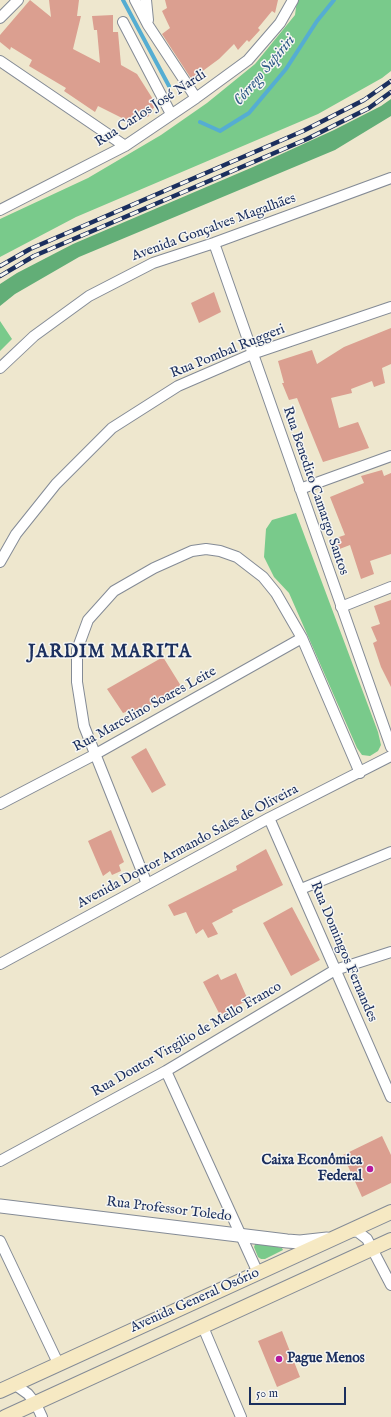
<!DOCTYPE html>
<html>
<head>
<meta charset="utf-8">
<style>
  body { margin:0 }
  #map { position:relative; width:391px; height:1417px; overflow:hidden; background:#eee7ce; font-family:"IM FELL English",serif }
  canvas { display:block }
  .scale { position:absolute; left:249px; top:1387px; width:97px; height:18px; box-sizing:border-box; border:2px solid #1b2f5e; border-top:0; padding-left:5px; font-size:12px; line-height:14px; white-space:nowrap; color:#1b2f5e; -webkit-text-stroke:3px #f6f6f2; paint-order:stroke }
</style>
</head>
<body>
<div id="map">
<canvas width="391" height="1417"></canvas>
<div class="scale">50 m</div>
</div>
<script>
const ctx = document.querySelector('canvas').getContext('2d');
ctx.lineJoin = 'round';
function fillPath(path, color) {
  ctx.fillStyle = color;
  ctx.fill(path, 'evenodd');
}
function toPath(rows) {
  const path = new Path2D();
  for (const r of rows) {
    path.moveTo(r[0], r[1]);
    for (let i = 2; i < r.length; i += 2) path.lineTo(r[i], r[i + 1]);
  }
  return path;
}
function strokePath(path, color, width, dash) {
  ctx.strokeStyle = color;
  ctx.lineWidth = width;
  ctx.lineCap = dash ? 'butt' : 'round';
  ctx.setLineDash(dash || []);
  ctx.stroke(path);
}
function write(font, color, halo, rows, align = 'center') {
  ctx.font = font + ' "IM FELL English",serif';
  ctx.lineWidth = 3;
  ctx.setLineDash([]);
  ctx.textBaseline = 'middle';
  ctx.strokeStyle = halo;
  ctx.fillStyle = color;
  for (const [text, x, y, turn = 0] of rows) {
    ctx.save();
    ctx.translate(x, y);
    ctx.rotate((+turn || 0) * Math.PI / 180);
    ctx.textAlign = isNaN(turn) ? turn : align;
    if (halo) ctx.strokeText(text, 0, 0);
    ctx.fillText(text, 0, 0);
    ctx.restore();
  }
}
const green = toPath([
  [297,0,391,0,391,71,382,78,318,114,76,217,0,257,0,219,88,178,161,135,207,103,255,64,295,15],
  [0,321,12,339,0,351],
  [296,513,378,732,381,745,378,751,370,756,362,755,357,748,289,593,274,577,264,557,266,529,272,520],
  [256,1242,282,1248,283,1250,265,1259,261,1259,258,1257,254,1247]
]);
const forest = toPath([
  [391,99,391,116,335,150,79,257,15,294,0,306,0,284,17,273,73,244,253,167,334,130,381,106]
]);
const stream = toPath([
  [123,0,169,86],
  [200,122,220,131,249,113,286,69,317,21,334,0]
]);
const building = toPath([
  [30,0,51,17,49,0,79,0,77,16,81,16,73,49,100,63,97,30,94,30,92,16,113,15,113,32,118,32,121,65,137,74,156,104,148,117,136,110,130,122,98,106,95,112,64,91,66,88,29,66,32,60,11,47,10,50,0,42,0,35],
  [165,0,278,0,275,13,272,11,258,28,260,30,249,42,247,40,238,50,234,44,219,59,200,73,201,74,192,80,162,34,170,28,162,11,167,8],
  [214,292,221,312,199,323,191,303],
  [391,328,391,364,382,368,385,383,374,387,372,381,351,389,352,393,331,398,339,428,358,422,369,448,323,462,297,398,289,400,282,383,284,383,278,361,312,350,317,364,344,347],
  [382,470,384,476,391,473,391,554,370,561,374,574,361,579,350,545,337,550,333,539,345,535,330,497,364,483,361,476],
  [391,600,391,687,381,667,373,643,377,641,371,627,380,624,374,606],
  [163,657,181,686,166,698,155,704,154,702,132,718,128,711,123,713,107,689],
  [146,748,166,785,152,793,131,757],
  [111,830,124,862,119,865,121,871,112,875,110,871,103,876,88,841],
  [266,849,283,885,232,910,233,912,212,923,218,934,208,938,203,929,196,934,186,912,174,916,168,905,237,870,236,866],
  [292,907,320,960,291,976,263,923],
  [236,973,248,1000,220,1015,203,982,218,974,221,980],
  [382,1136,391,1155,391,1183,362,1197,343,1155],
  [282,1331,300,1377,277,1387,258,1341]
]);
const minor = toPath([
  [135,0,148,25,196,98],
  [146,0,148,20],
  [0,18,18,0],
  [123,22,171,114],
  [0,61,125,146],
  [0,210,125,146,196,98,248,60,280,23,293,0],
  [214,243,391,747],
  [0,368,34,336,89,296,153,263,214,243,391,178],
  [300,489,391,456],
  [0,562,16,534,56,484,112,428,178,386,252,354,391,307],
  [341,607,391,587],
  [0,804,94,755,302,638],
  [269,818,391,1097],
  [147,884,84,726,77,682,77,650,88,620,114,591,154,568,192,551,206,549,220,551,237,557,263,577,276,593,302,638,360,773],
  [301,889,391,852],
  [0,964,269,818,391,756],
  [166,1071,258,1273],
  [0,1161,166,1071,335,970,391,952],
  [352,1231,358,1232,367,1239,391,1285],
  [0,1241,58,1363],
  [203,1327,241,1417],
  [14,1384,28,1394,36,1404,42,1417]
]);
const tertiary = toPath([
  [0,1206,287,1241,300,1242,327,1239]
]);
const secondary = toPath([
  [0,1391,391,1212],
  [5,1417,391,1240]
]);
const rail = toPath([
  [0,266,30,249,303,131,364,100,391,81],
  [0,276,34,256,307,139,369,108,391,92]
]);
const markers = [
  [370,1169,4,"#b5179e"],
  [279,1359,4,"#b5179e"]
];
const streetNames = [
  ["Rua Carlos José Nardi",151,109,-33],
  ["Avenida Gonçalves Magalhães",214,228,-20],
  ["Rua Pombal Ruggeri",228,352,-22],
  ["Rua Benedito Camargo Santos",315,491,71],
  ["Rua Marcelino Soares Leite",145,710,-29],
  ["Avenida Doutor Armando Sales de Oliveira",188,847,-28],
  ["Rua Domingos Fernandes",343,952,67],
  ["Rua Doutor Virgilio de Mello Franco",187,1040,-30],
  ["Rua Professor Toledo",169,1210,7],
  ["Avenida General Osório",195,1301,-24]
];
const poiNames = [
  ["Caixa Econômica",362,1161],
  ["Federal",362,1177],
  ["Pague Menos",287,1359,"left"]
];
const waterNames = [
  ["Córrego Supiriri",265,71,-50]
];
const districtNames = [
  ["JARDIM MARITA",110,653]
];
fillPath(green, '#79ca8b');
fillPath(forest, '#62ae77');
strokePath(stream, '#55add2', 4);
fillPath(building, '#db9f90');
strokePath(minor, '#848b96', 12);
strokePath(tertiary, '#848b96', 15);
strokePath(secondary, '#848b96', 16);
strokePath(minor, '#fff', 10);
strokePath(tertiary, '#fff', 13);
strokePath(secondary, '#f6e9c3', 14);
strokePath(rail, '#1b2f5e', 4.5);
strokePath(rail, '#f6f6f2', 3, [9]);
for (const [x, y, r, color] of markers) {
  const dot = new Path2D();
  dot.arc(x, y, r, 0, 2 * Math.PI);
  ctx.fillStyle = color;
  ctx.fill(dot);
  strokePath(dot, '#f6f6f2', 1.5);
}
write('14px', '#1b2f5e', '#f6f6f2', streetNames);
write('bold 14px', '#1b2f5e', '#f6f6f2', poiNames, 'right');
write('italic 15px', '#2f5b87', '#f6f6f2', waterNames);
ctx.letterSpacing = '1px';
write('bold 18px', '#1b2f5e', '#f6f6f2', districtNames);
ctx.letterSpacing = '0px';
</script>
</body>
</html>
